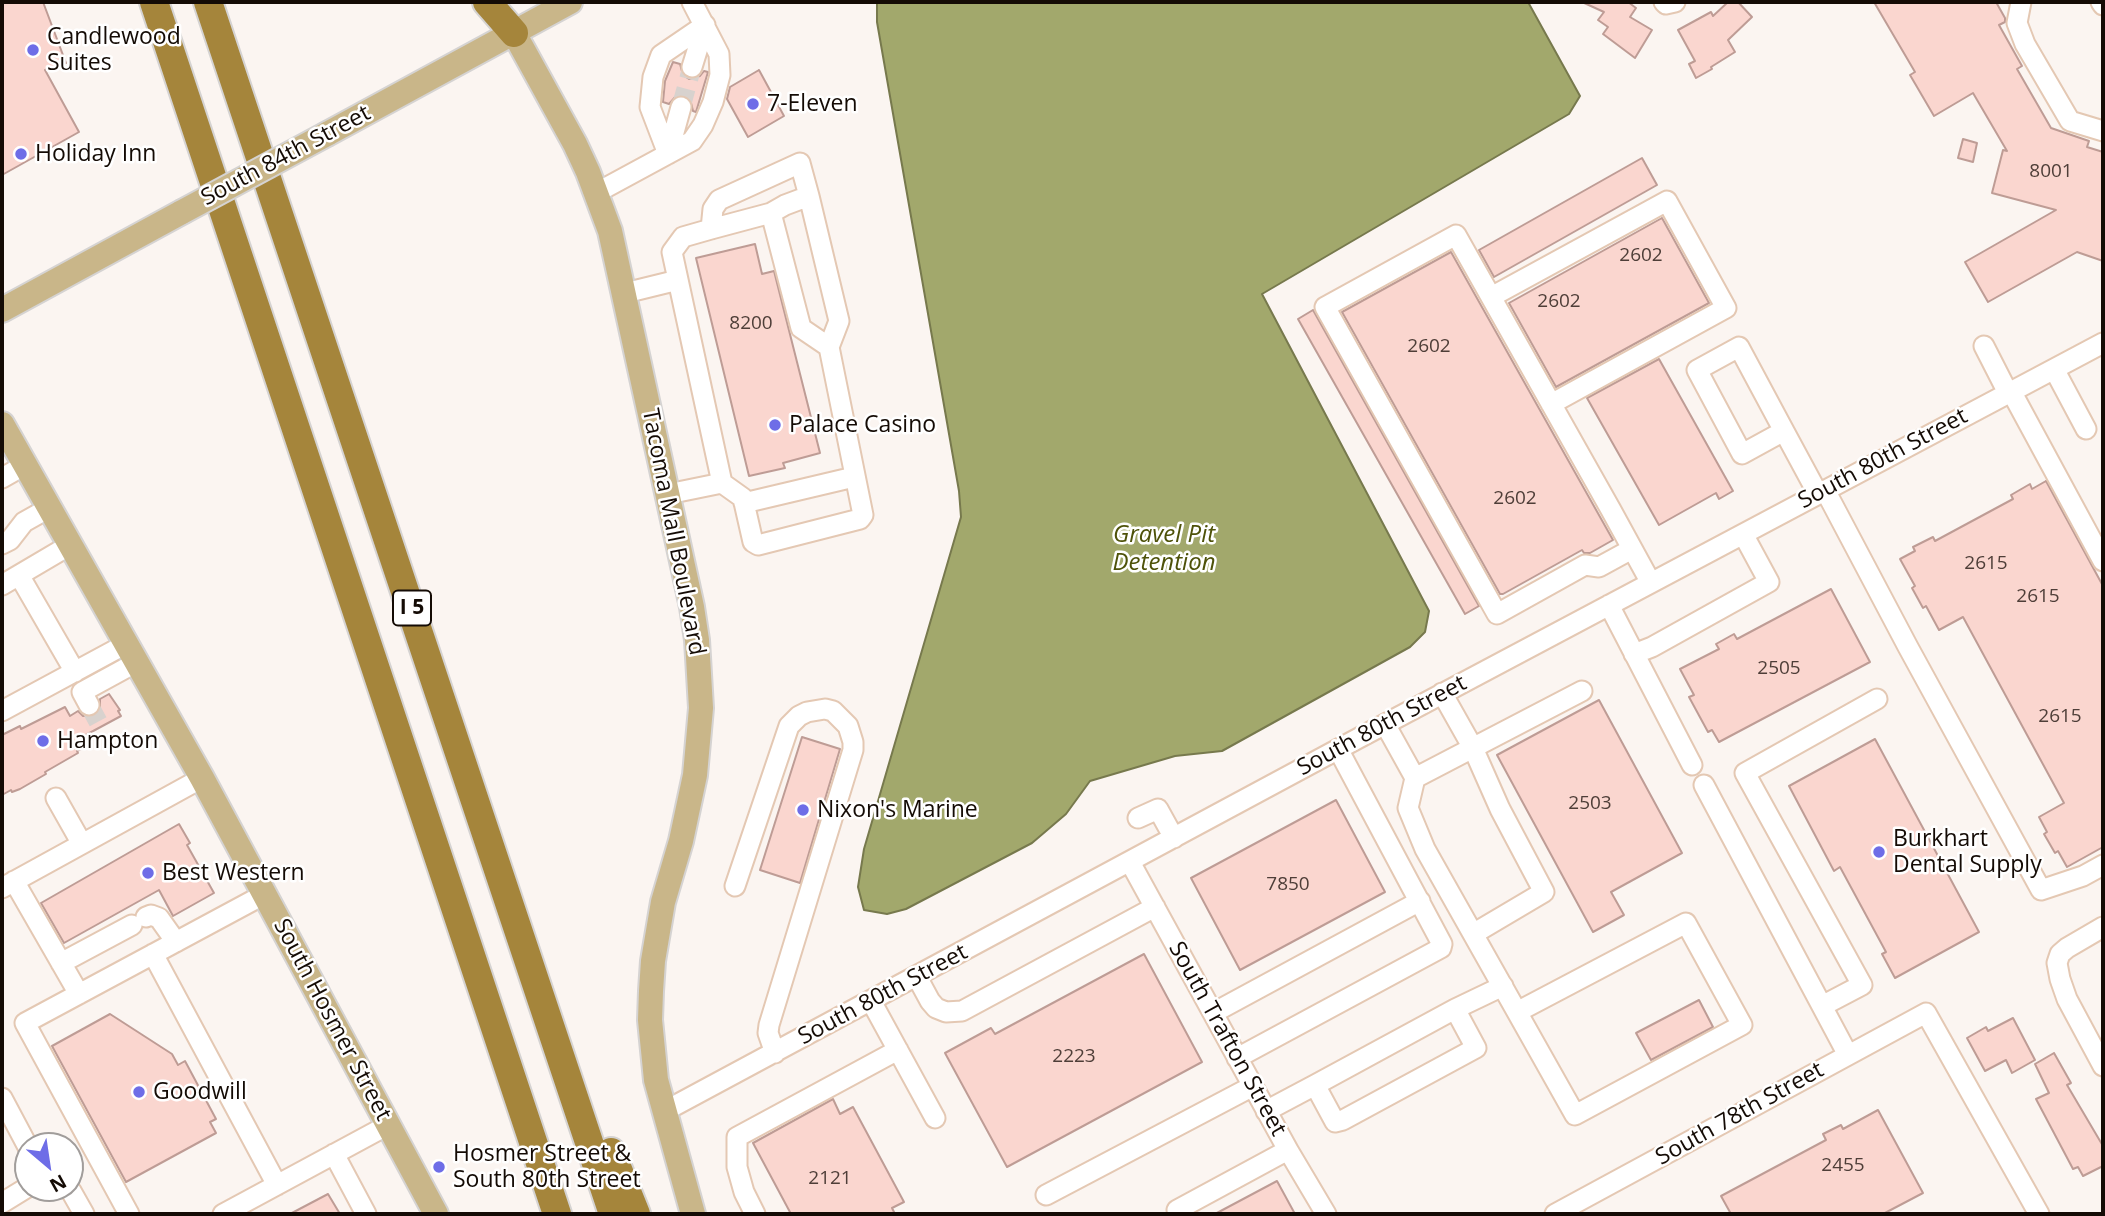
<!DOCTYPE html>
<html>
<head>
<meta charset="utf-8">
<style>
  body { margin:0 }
  #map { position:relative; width:2105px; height:1216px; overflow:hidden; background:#fbf5f1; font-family:"Open Sans",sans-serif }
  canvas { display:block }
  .frame { position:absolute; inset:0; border:4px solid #140b05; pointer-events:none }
  .north { position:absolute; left:14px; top:1132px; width:70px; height:70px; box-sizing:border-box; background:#fff; border:2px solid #a19d9b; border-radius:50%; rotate:151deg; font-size:19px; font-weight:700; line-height:28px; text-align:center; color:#140b05 }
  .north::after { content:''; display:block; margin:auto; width:24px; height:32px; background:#6e6de7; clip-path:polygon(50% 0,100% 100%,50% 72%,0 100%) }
</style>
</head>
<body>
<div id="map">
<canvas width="2105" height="1216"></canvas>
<div class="frame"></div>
<div class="north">N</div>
</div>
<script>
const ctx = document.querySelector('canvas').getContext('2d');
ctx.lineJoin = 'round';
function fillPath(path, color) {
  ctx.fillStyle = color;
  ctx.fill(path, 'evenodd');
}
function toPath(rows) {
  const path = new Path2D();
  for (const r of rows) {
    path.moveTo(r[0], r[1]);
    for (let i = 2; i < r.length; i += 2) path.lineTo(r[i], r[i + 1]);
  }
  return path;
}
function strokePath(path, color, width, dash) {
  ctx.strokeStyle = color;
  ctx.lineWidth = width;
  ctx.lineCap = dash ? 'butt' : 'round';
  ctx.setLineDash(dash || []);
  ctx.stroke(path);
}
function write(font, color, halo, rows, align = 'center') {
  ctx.font = font + ' "Open Sans",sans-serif';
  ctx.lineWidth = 5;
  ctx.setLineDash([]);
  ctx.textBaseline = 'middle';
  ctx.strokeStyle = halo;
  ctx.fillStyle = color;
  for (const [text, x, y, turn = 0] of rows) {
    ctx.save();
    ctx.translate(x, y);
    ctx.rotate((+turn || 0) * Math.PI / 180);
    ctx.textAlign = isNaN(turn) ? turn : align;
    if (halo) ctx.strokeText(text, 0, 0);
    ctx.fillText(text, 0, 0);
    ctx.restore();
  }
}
const water = toPath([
  [877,2,1528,2,1580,96,1569,114,1262,294,1429,611,1425,632,1410,647,1222,751,1175,756,1090,781,1066,814,1032,843,906,909,887,914,864,910,858,887,864,849,961,517,959,491,877,22,877,2]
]);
const building = toPath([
  [2,2,43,2,66,63,45,70,79,132,2,175,2,2],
  [1582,2,1628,2,1636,8,1630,17,1652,30,1635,58,1603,34,1608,27,1598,20,1604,12,1582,2],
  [1728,2,1738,2,1752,17,1728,40,1735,52,1711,67,1712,69,1696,78,1689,64,1695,61,1678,30,1711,12,1713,16,1728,2],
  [1874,2,1996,2,2005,18,2005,22,1999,25,2022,66,2017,69,2051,128,2089,141,2087,147,2103,152,2103,261,2077,252,1988,302,1965,262,2056,210,1992,193,2003,150,2007,151,1973,93,1934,116,1910,75,1915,72,1874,2],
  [673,62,680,64,683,75,689,79,700,76,704,71,708,72,696,112,693,111,690,99,685,95,677,95,669,104,663,102,665,81,673,62],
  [759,70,784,116,748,137,727,99,730,87,759,70],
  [1963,139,1977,143,1973,162,1958,158,1963,139],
  [1642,158,1657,185,1494,277,1479,250,1642,158],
  [1662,218,1709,303,1556,387,1509,303,1662,218],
  [755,244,762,274,774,271,820,453,783,463,785,468,749,476,696,258,755,244],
  [1451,252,1613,540,1590,553,1584,553,1582,550,1503,594,1500,594,1342,312,1451,252],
  [1313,310,1479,606,1465,614,1298,319,1313,310],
  [1659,359,1733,491,1719,499,1716,493,1659,525,1587,398,1659,359],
  [2046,481,2103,586,2103,847,2067,867,2058,851,2055,853,2044,834,2047,832,2039,817,2064,803,1963,617,1939,630,1926,606,1923,608,1912,588,1915,586,1900,559,1915,551,1913,547,1933,537,1935,541,2013,499,2011,495,2030,484,2032,489,2046,481],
  [1831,589,1870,662,1719,742,1712,730,1708,732,1689,697,1694,695,1680,669,1719,649,1716,644,1734,634,1737,639,1831,589],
  [109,694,120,710,118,711,121,716,82,737,87,746,77,751,78,753,45,772,46,774,20,789,12,792,11,790,2,795,2,735,20,726,21,729,65,707,70,716,78,711,83,716,94,716,100,711,100,699,109,694],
  [1599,700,1682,853,1611,892,1624,915,1593,932,1497,755,1599,700],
  [802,737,840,749,800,883,760,870,802,737],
  [1875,739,1979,932,1895,978,1882,954,1886,952,1840,867,1834,871,1789,786,1875,739],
  [1336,800,1385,892,1240,970,1191,878,1336,800],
  [179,824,190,843,187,845,214,893,173,916,159,890,64,943,41,903,179,824],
  [1144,954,1202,1062,1007,1167,945,1053,991,1028,995,1034,1144,954],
  [1699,1000,1713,1027,1651,1060,1636,1033,1699,1000],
  [110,1014,172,1054,178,1065,185,1061,216,1119,210,1122,216,1133,126,1182,52,1046,110,1014],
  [2013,1018,2035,1060,2012,1073,2006,1060,1985,1071,1967,1038,1986,1027,1988,1031,2013,1018],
  [2054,1053,2071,1083,2067,1085,2103,1146,2103,1166,2083,1176,2078,1167,2073,1169,2036,1099,2049,1093,2035,1064,2054,1053],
  [833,1099,840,1114,853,1107,904,1202,892,1208,895,1214,791,1214,753,1143,833,1099],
  [1878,1110,1923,1193,1883,1214,1731,1214,1721,1196,1826,1140,1823,1134,1841,1125,1843,1129,1878,1110],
  [1277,1181,1295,1214,1215,1214,1277,1181],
  [328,1194,340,1214,290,1214,328,1194]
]);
const minorTunnel = toPath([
  [681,107,692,67],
  [89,705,101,727]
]);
const minor = toPath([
  [1664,2,1666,4,1675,2],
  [2021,2,2017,23,2025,44,2070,121,2103,131],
  [2101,2,2103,5],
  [692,67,705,25],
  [668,154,650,107,653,77,661,55,705,25],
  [668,154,681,107],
  [596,193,692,141,703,125,713,102,720,75,719,54,692,2],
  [771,213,801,328,829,347],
  [711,229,713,209,719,200,800,163,809,196,839,321,829,347,863,515,860,519,758,545,753,542,743,498,722,483,672,252,683,237,711,229,771,213,785,205,809,196],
  [625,293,678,280],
  [1491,297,1667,201,1726,308,1551,404],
  [1984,346,2008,393],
  [2054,369,2086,429],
  [2011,391,2103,561],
  [1784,431,1742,454,1697,370,1739,347,1784,431,1818,494],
  [2,478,25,465],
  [1825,490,1908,647,2041,890,2083,876,2103,865],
  [668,494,722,483],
  [744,503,854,477],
  [2,544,10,540,24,522,49,508],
  [1632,549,1599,567,1585,565,1497,614,1325,307,1456,235,1611,510,1651,583],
  [19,575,75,672],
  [2,585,70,545],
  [1609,605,1692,765],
  [1634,654,1652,647,1769,582,1743,534],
  [1442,693,1473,748,1500,809,1544,892,1473,934],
  [89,705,82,692,137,662],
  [2,711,126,644],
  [1385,724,1415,778,1408,808,1425,849,1517,1012,1575,1115,1742,1025,1686,923,1517,1012],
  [1415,778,1582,691],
  [1704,785,1848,1055],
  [56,798,82,844],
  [1138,818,1158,809,1174,838],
  [1130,862,1288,1150,1326,1214],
  [14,881,79,994],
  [735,886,789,726,799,716,807,712,825,709,833,711,848,726,853,742,853,750,769,1025,768,1033,775,1053],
  [2,888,202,778],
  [146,917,151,915,159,918,176,942],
  [2103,927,2067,948,2060,954,2057,963,2060,979,2067,999,2103,1066],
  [153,954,277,1185],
  [61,963,132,925],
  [917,977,930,1001,936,1008,946,1012,962,1011,1155,907],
  [871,1001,935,1118],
  [1822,1006,1862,985,1745,773,1877,699],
  [1455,1009,1503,986],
  [1213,1013,1420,901],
  [1237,1058,1441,948,1442,944,1338,749],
  [2,1098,28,1147],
  [1266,1111,1315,1085,1455,1009,1476,1048,1343,1120,1335,1122,1315,1085],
  [663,1112,1357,739,2103,343],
  [334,1154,366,1214],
  [65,1188,71,1191,84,1214],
  [1046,1195,1253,1086],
  [2,1203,28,1187],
  [1177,1210,1288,1150],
  [129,1214,25,1023,265,894],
  [223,1214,388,1125],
  [755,1214,744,1192,737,1167,737,1137,898,1050],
  [1555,1214,1926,1013,2039,1214]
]);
const major = toPath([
  [514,33,575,144,588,172,610,231,692,607,697,640,701,708,695,775,681,841,663,902,653,961,651,991,650,1020,656,1080,693,1214],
  [327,134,570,2],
  [2,310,182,212],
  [2,424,202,778,436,1214]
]);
const highway = toPath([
  [154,2,557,1214],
  [208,2,613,1214],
  [487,2,514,33],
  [611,1152,636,1214]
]);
const majorBridge = toPath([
  [182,212,327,134]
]);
const markers = [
  [33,50,7,"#6e6de7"],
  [753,104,7,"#6e6de7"],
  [21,154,7,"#6e6de7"],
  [775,425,7,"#6e6de7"],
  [43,741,7,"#6e6de7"],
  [803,810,7,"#6e6de7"],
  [1879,852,7,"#6e6de7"],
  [148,873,7,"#6e6de7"],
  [139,1092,7,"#6e6de7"],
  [439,1167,7,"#6e6de7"]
];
const numberNames = [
  ["8001",2051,172],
  ["2602",1641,256],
  ["2602",1559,302],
  ["8200",751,324],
  ["2602",1429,347],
  ["2602",1515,499],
  ["2615",1986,564],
  ["2615",2038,597],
  ["2505",1779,669],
  ["2615",2060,717],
  ["2503",1590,804],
  ["7850",1288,885],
  ["2223",1074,1057],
  ["2455",1843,1166],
  ["2121",830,1179]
];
const shields = [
  [412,608,38]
];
const shieldNames = [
  ["I 5",412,608]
];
const poiNames = [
  ["Candlewood",47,37],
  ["Suites",47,63],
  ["7-Eleven",767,104],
  ["Holiday Inn",35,154],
  ["Palace Casino",789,425],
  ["Hampton",57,741],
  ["Nixon's Marine",817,810],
  ["Burkhart",1893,839],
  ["Dental Supply",1893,865],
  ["Best Western",162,873],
  ["Goodwill",153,1092],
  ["Hosmer Street &",453,1154],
  ["South 80th Street",453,1180]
];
const streetNames = [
  ["South 84th Street",286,156,-28],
  ["South 80th Street",1883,459,-28],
  ["Tacoma Mall Boulevard",673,532,79],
  ["South 80th Street",1382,726,-28],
  ["South 80th Street",883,995,-28],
  ["South Hosmer Street",332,1020,62],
  ["South Trafton Street",1227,1039,61],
  ["South 78th Street",1740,1114,-29]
];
const waterNames = [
  ["Gravel Pit",1164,535],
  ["Detention",1164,563]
];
fillPath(water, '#a2a86c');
strokePath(water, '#77794d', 2);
fillPath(building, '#fad6cf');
strokePath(building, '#be9c95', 2);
strokePath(minorTunnel, '#d8d2ce', 19, [19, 10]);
strokePath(minor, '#e4c8b3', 23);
strokePath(major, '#d5d3d2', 28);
strokePath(highway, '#d5d3d2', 32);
strokePath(minor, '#fff', 19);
strokePath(major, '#c9b689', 24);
strokePath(highway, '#a5853b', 28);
strokePath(majorBridge, '#d5d3d2', 28, []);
strokePath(majorBridge, '#c9b689', 24);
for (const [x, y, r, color] of markers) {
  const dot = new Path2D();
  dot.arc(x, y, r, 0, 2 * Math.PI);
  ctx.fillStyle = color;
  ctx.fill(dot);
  strokePath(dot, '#fff', 2.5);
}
write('19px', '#4e3e38', null, numberNames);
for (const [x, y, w] of shields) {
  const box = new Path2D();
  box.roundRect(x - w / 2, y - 17.5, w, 35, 5);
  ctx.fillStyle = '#fff';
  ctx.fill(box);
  strokePath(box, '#140b05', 2);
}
write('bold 21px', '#140b05', null, shieldNames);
write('23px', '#140b05', '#fff', poiNames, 'left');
write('23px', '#140b05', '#fff', streetNames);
write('italic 24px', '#4e5209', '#fff', waterNames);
</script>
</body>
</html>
